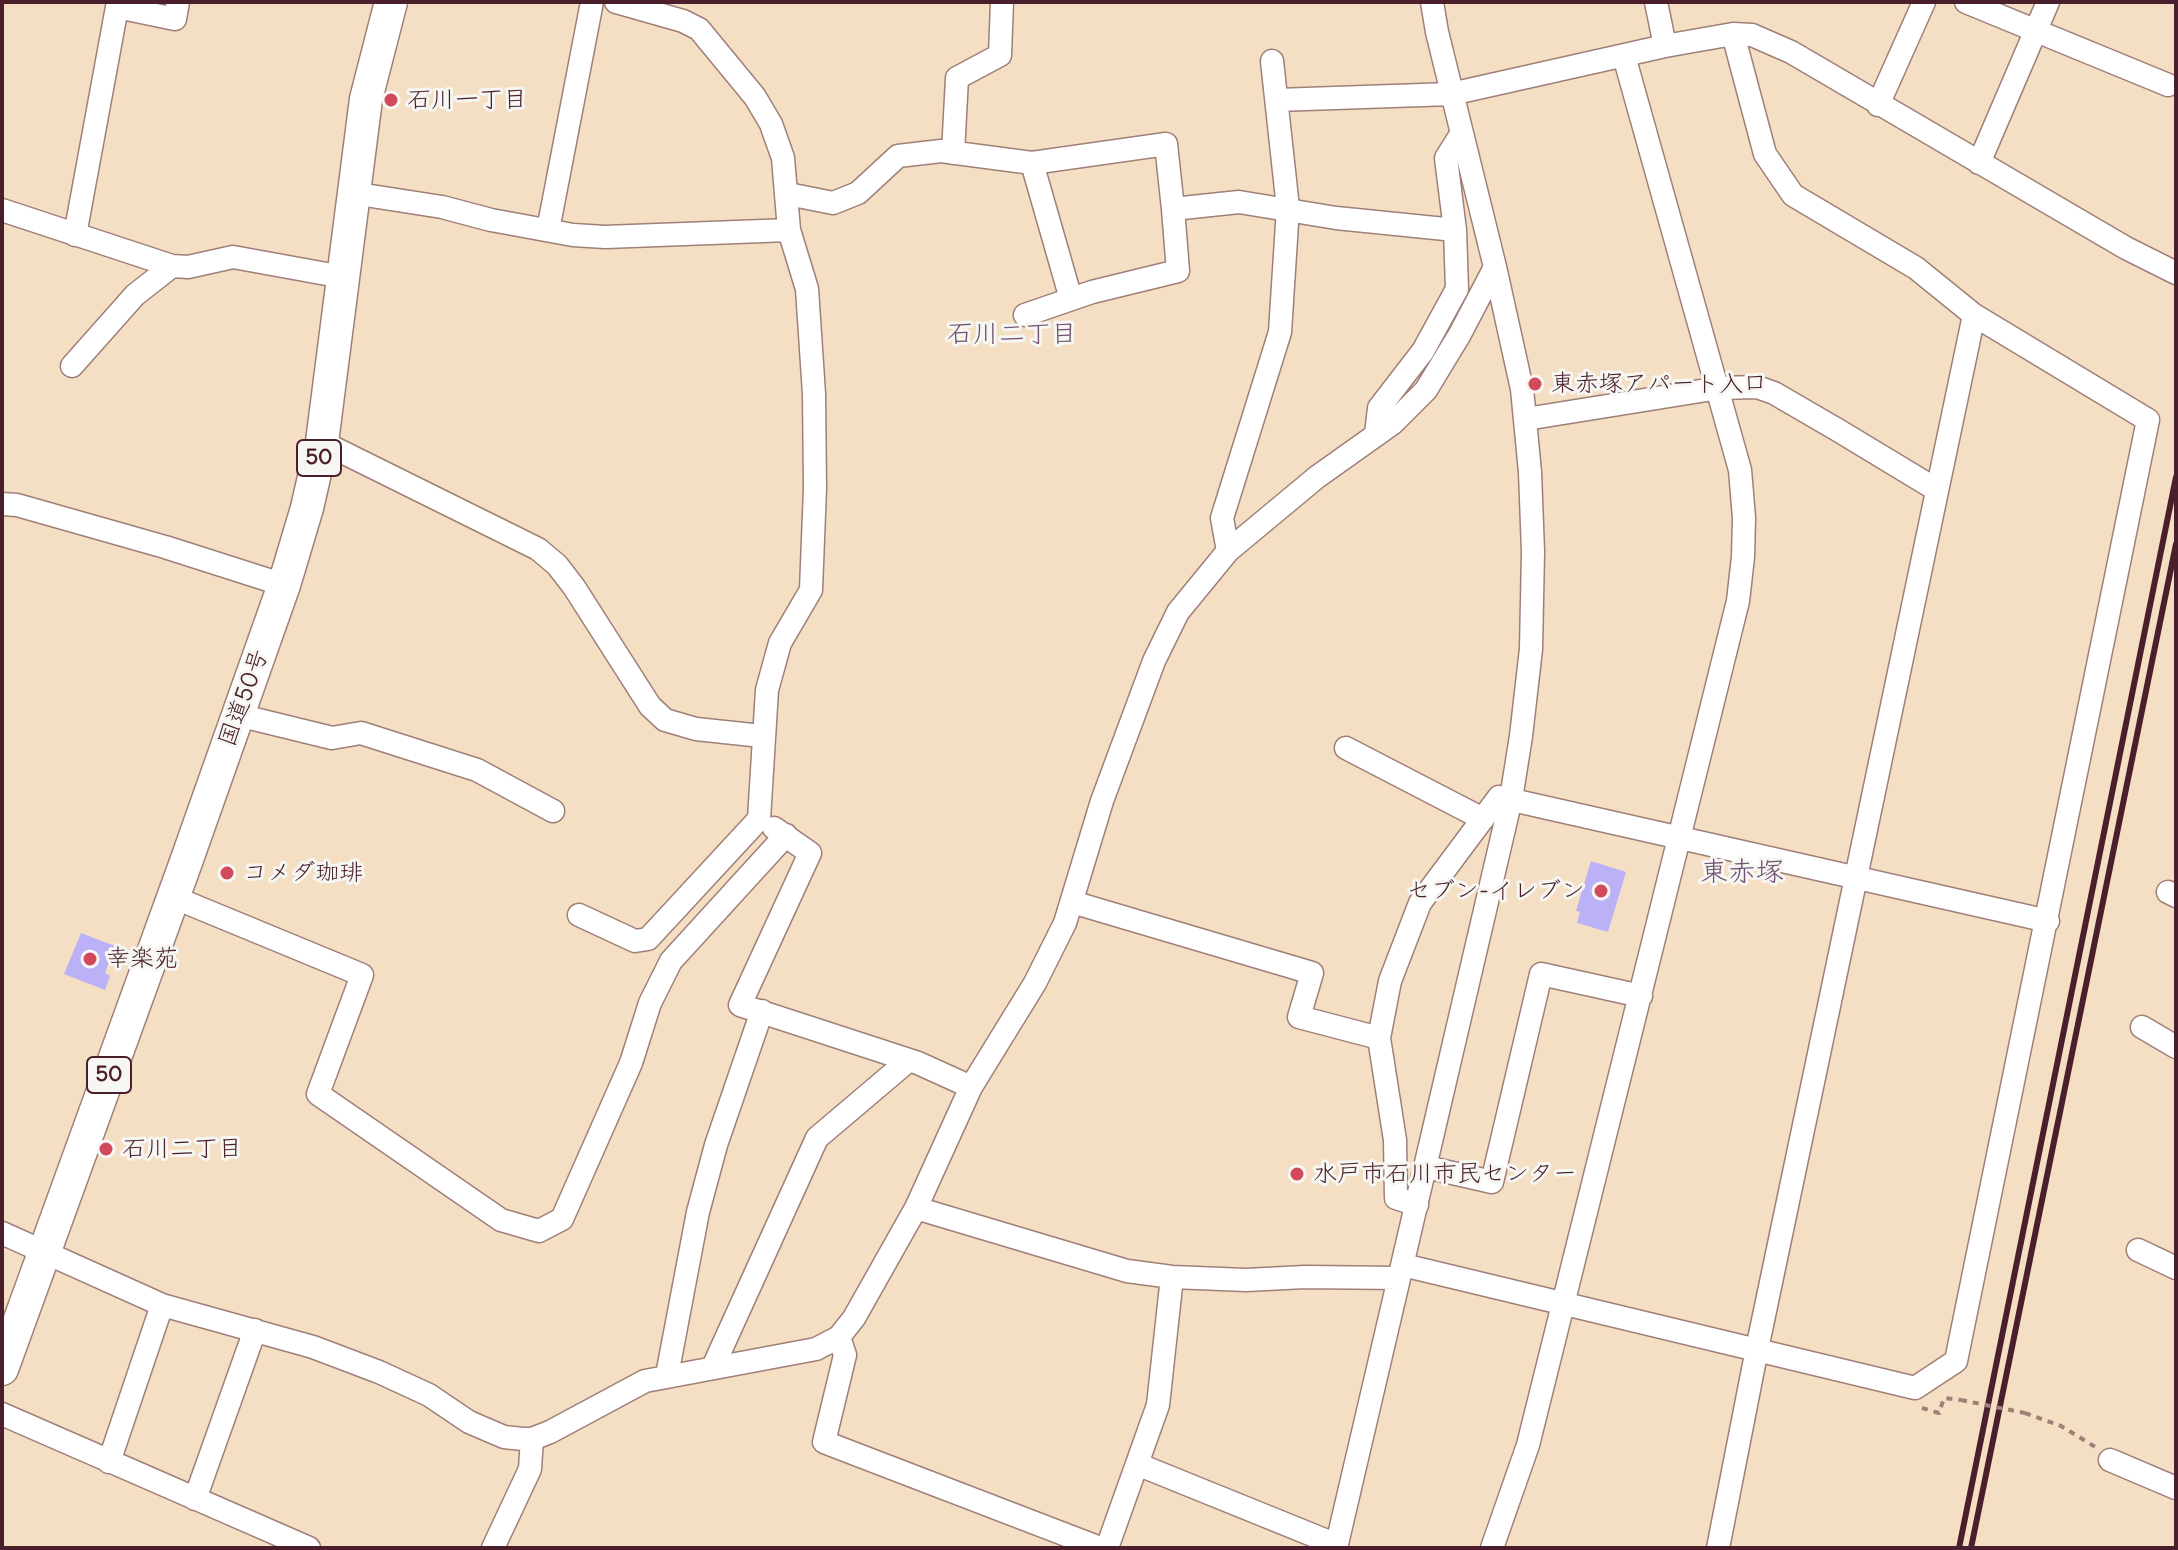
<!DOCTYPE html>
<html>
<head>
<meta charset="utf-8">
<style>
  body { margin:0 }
  #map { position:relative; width:2178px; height:1550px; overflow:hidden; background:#f4dfc4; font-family:Delius,sans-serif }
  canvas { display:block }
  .frame { position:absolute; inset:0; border:4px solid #4a1f2b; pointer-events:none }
</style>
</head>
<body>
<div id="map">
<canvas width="2178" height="1550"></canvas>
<div class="frame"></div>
</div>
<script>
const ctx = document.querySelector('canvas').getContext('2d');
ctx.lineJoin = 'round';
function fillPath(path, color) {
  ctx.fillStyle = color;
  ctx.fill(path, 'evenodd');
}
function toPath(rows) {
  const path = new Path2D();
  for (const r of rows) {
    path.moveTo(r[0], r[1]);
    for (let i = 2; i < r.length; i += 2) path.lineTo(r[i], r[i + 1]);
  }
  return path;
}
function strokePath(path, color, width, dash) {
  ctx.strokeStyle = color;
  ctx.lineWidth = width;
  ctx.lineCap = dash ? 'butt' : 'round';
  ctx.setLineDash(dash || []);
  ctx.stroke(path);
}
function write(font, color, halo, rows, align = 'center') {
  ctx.font = font + ' Delius,"Klee One",sans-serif';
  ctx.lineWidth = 6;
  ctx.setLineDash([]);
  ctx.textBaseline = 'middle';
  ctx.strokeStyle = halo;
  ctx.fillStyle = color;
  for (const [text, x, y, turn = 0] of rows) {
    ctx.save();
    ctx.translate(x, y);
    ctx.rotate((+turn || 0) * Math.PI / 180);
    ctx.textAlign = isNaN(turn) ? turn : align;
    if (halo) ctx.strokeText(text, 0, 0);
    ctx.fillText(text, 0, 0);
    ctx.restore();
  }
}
const building = toPath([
  [1591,861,1626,872,1608,932,1577,923,1580,912,1576,911],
  [81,933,115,946,105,973,110,976,105,990,64,974]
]);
const path = toPath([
  [1922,1408,1939,1413,1944,1398,1961,1400],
  [2025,1413,2061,1426,2097,1448]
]);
const minor = toPath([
  [1656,2,1665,46],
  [1966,2,2168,85],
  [1277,100,1451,94,1665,46,1733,34,1752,35,1791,52,2126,248,2176,273],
  [1878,105,1924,2],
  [953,153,957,78,1000,55,1002,2],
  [1032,163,1071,299],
  [1979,163,2048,2],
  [352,193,442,207,491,220,573,235,605,237,789,230],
  [788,194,833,203,858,193,898,156,941,151,1032,163,1166,144,1173,209,1239,202,1336,218,1455,230],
  [2,210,172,266,188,267,233,257,343,277],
  [548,230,592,2],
  [75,235,117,7,175,19,178,2],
  [1025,315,1092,292,1178,271,1173,209],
  [72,366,135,295,172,266],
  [1526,419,1719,388,1757,387,1774,393,1836,429,1937,490],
  [1376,435,1379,408,1423,351,1457,289,1455,230,1446,158,1461,134],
  [322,442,538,549,557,565,574,587,650,706,665,720,696,729,762,736],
  [2,504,17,505,165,547,284,585],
  [1228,551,1222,518,1280,332,1288,208,1272,61],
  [238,715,332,738,361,733,477,770,553,811],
  [1346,748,1483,819],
  [774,828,810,853,740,1005,918,1063,971,1087],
  [2168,892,2176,896],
  [173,897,362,975,318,1094,501,1220,539,1231,562,1219,631,1063,650,1003,671,961,786,835],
  [1072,902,1312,973,1299,1017,1379,1038],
  [579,915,635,941,648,939,759,819,767,690,780,643,811,590,815,488,814,394,807,289,789,230,783,158,771,124,755,97,699,29,683,21,616,2],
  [2142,1027,2176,1047],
  [1426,1167,1492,1182,1541,974,1641,996],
  [1417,1205,1396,1198,1395,1140,1379,1038,1390,981,1420,903,1499,797,2048,921],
  [916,1208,971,1087,1035,983,1065,923,1102,801,1154,661,1178,612,1228,551,1317,477,1393,423,1426,390,1460,334,1495,267],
  [2,1233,162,1305,313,1347,379,1372,429,1395,469,1422,504,1437,523,1439,532,1439,550,1432,645,1381,816,1349,839,1337,854,1318,916,1208,1127,1271,1172,1277,1246,1280,1305,1277,1399,1278],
  [2138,1250,2176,1268],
  [1403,1265,1915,1388,1956,1361,2148,420,1974,315],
  [839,1337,845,1355,824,1442,1100,1548],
  [713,1367,817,1138,909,1060],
  [667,1375,698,1212,716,1145,762,1011],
  [2,1414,309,1548],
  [2110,1460,2176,1488],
  [109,1462,162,1305],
  [1137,1464,1337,1545],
  [195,1499,255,1330],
  [493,1548,530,1469,532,1439],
  [1107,1548,1158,1405,1172,1277],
  [1336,1548,1511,799,1521,736,1531,649,1533,552,1530,472,1522,389,1495,267,1437,32,1432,2],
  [1492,1548,1528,1445,1738,601,1743,557,1744,518,1740,470,1624,56],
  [1718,1548,1757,1349,1974,315,1916,268,1793,195,1765,154,1733,34]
]);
const highway = toPath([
  [2,1369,186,862,284,585,307,508,322,442,366,99,391,2]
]);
const rail = toPath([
  [1959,1548,2176,477],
  [1971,1548,2176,544]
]);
const pathBridge = toPath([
  [1961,1400,2025,1413]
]);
const markers = [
  [391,100,8,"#d1495b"],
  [1535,384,8,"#d1495b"],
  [227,873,8,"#d1495b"],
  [1601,891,8,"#d1495b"],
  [90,959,8,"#d1495b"],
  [106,1149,8,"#d1495b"],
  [1297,1174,8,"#d1495b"]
];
const shields = [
  [319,458,44],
  [109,1075,44]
];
const shieldNames = [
  ["50",319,458],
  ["50",109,1075]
];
const poiNames = [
  ["石川一丁目",407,100],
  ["東赤塚アパート入口",1551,384],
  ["コメダ珈琲",243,873],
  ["セブン-イレブン",1585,891,"right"],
  ["幸楽苑",106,959],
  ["石川二丁目",122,1149],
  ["水戸市石川市民センター",1313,1174]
];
const streetNames = [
  ["国道50号",244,698,-70]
];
const neighbourhoodNames = [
  ["石川二丁目",1012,335]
];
const quarterNames = [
  ["東赤塚",1742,873]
];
fillPath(building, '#bbb1f7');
strokePath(minor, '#9f7f78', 25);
strokePath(highway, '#9f7f78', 35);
strokePath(path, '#9f7f78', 4, [6, 6]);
strokePath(minor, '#fff', 22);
strokePath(highway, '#fff', 32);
strokePath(rail, '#4a1f2b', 6);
strokePath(pathBridge, '#9f7f78', 4, [6, 6]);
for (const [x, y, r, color] of markers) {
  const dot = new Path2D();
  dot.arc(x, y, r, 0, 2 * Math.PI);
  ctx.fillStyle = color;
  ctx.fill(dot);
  strokePath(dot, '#f6f6f2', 3);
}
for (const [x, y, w] of shields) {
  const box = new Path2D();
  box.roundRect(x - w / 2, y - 18, w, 36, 6);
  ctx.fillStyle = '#f6f6f2';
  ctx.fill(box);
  strokePath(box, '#4a1f2b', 2);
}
write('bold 22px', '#4a1f2b', null, shieldNames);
write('24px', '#4a1f2b', '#f6f6f2', poiNames, 'left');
write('24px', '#4a1f2b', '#f6f6f2', streetNames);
write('26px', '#725272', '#f6f6f2', neighbourhoodNames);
write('28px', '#725272', '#f6f6f2', quarterNames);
</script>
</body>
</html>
